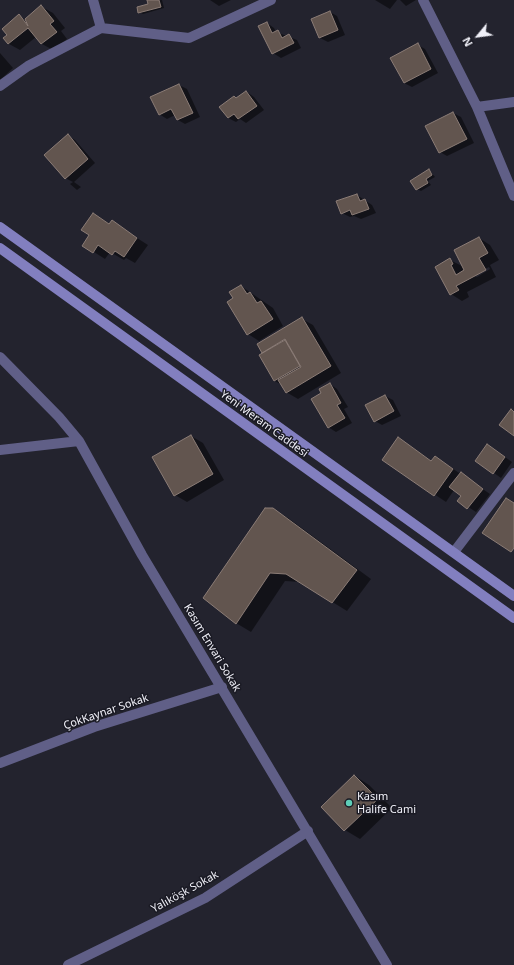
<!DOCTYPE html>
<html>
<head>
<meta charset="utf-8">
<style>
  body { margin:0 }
  #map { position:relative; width:514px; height:965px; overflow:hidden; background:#23232e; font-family:"Noto Sans",sans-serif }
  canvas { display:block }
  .north { position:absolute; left:458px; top:16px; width:40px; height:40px; -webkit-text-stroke:3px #1a1a24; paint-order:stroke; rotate:241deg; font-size:11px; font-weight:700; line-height:16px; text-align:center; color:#f0f0f8 }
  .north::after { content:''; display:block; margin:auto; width:14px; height:18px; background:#f0f0f8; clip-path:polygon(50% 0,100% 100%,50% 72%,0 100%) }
</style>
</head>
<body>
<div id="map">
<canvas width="514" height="965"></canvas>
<div class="north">N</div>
</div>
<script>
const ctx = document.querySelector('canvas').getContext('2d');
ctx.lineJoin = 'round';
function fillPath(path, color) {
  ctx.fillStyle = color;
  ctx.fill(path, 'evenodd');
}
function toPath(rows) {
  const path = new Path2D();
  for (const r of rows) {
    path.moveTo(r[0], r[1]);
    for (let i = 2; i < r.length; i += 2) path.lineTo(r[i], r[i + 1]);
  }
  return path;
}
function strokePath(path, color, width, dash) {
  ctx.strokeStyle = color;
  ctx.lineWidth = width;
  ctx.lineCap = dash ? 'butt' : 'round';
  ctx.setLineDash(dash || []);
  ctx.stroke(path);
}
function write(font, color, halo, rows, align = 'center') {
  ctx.font = font + ' "Noto Sans",sans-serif';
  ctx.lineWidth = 3;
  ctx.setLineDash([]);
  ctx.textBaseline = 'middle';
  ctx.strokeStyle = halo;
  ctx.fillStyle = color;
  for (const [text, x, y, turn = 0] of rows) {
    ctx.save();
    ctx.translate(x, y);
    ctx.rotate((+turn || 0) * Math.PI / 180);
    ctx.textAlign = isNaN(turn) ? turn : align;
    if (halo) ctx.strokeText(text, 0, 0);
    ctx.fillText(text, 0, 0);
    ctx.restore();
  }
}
const shadow = toPath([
  [151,0,162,0,164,8,143,14,139,12,149,4],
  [210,0,231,0,219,6],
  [375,0,397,0,390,9],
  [400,0,416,0,406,6],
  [42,7,53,13,65,28,61,31,67,39,53,50,42,44,36,37,20,50,9,44,5,38,8,35,19,16,26,20],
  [330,12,337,16,345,35,328,42,320,38,312,19],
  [267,23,274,28,276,32,297,40,301,48,281,58,273,53,260,27],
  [418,45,425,49,438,73,412,87,404,83],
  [0,53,13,68,0,80],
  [179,85,187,89,200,117,185,124,178,120,175,115,167,119,159,114],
  [247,92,254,97,264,110,246,123,240,119,236,122,228,118,237,99],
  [453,113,461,117,474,143,447,156,440,152],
  [68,136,75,140,95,163,74,182,81,187,77,190,70,184,73,182,65,178],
  [429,170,435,177,428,181,431,185,421,191,417,189,412,181],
  [357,195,372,205,376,213,361,219,354,216,350,217,342,213],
  [94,214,110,224,112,222,148,245,135,263,126,258,124,260,110,252,105,259,83,245,90,235],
  [479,238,490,245,499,260,490,265,496,277,467,292,469,297,462,301,451,294,450,260,464,267],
  [489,267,490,269,477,277,472,275],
  [241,286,273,308,283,326,259,341,248,334,234,298],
  [302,319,313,325,341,373,298,399,286,392,282,385,275,381,260,356],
  [330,384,337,389,348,407,344,409,352,423,336,432,328,427,323,393],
  [385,396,393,400,401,416,382,425,375,421],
  [191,436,203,443,224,480,187,502,175,495],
  [409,445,432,461,435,457,446,464,490,494,476,512,459,501,462,496,454,490,446,502,383,460],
  [488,445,512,462,501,478,476,460],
  [272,509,288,518,371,579,347,611,300,582,285,581,251,632,236,623],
  [355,776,369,785,392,808,360,839,345,830,323,807]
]);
const building = toPath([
  [147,0,159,0,161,7,138,13,137,7,148,4,147,0],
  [41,5,54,21,50,24,57,32,41,44,28,28,8,44,3,38,7,35,2,29,19,14,28,26,25,19,41,5],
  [330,11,338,30,319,38,311,19,330,11],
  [267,22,272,33,278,30,282,38,289,34,294,43,272,54,258,26,267,22],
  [418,43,431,69,404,83,390,58,418,43],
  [179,84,193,113,177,120,171,109,159,115,150,97,179,84],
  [246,91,257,106,238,119,234,114,228,118,219,107,234,96,236,98,246,91],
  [453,112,467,139,439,153,425,126,453,112],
  [68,134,88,159,65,179,44,155,68,134],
  [429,169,432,175,426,179,428,183,416,190,410,181,429,169],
  [357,194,360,201,365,199,369,209,352,215,350,210,341,214,336,201,357,194],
  [93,213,109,224,112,220,137,238,124,257,115,251,112,255,98,245,93,253,82,246,89,235,81,230,93,213],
  [479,237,488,253,479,258,486,270,456,286,459,290,450,295,435,267,450,258,453,264,451,265,456,275,464,270,454,250,479,237],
  [241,285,247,294,250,292,257,303,261,301,273,319,247,335,227,302,233,298,229,292,241,285],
  [302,317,331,366,286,393,278,380,301,367,285,339,262,353,257,344,302,317],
  [285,340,300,366,274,381,259,355,285,340],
  [330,383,341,403,337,405,345,418,328,428,311,399,321,393,319,389,330,383],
  [385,395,394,411,374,422,365,405,385,395],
  [511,409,514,412,514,436,499,425,511,409],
  [191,435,213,474,174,496,152,457,191,435],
  [398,437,431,461,435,456,453,469,434,496,382,460,398,437],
  [487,444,505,457,493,474,475,461,487,444],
  [461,472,483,489,467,509,457,501,461,496,449,487,461,472],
  [506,498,514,503,514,548,511,552,482,533,506,498],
  [265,508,273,508,357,570,332,603,286,574,270,573,236,624,203,598,265,508],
  [354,775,378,799,344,831,321,807,354,775]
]);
const street = toPath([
  [93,0,101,28,189,38,271,0],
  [423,0,477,107,514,196],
  [0,86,28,66,101,28],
  [477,107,514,102],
  [0,357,59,417,79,441,142,555,387,965],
  [0,450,79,441],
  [454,552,514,473],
  [0,763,94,727,222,687],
  [68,965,205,898,308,831]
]);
const secondary = toPath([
  [0,227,514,596],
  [0,248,514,618]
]);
const markers = [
  [349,803,4,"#5eceb8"]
];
const streetNames = [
  ["Yeni Meram Caddesi",264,424,36],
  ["Kasım Envari Sokak",212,648,59],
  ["ÇokKaynar Sokak",106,712,-19],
  ["Yalıköşk Sokak",185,892,-29]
];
const poiNames = [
  ["Kasım",357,797],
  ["Halife Cami",357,810]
];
fillPath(shadow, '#0007');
fillPath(building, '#62554f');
strokePath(building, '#8b7c76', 1);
strokePath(street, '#605f87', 10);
strokePath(secondary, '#827fbf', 10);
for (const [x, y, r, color] of markers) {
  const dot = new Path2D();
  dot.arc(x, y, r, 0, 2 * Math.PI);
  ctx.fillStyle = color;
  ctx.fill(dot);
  strokePath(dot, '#1a1a24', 1.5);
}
write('11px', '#f0f0f8', '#1a1a24', streetNames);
write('11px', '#f0f0f8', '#1a1a24', poiNames, 'left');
</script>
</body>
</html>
